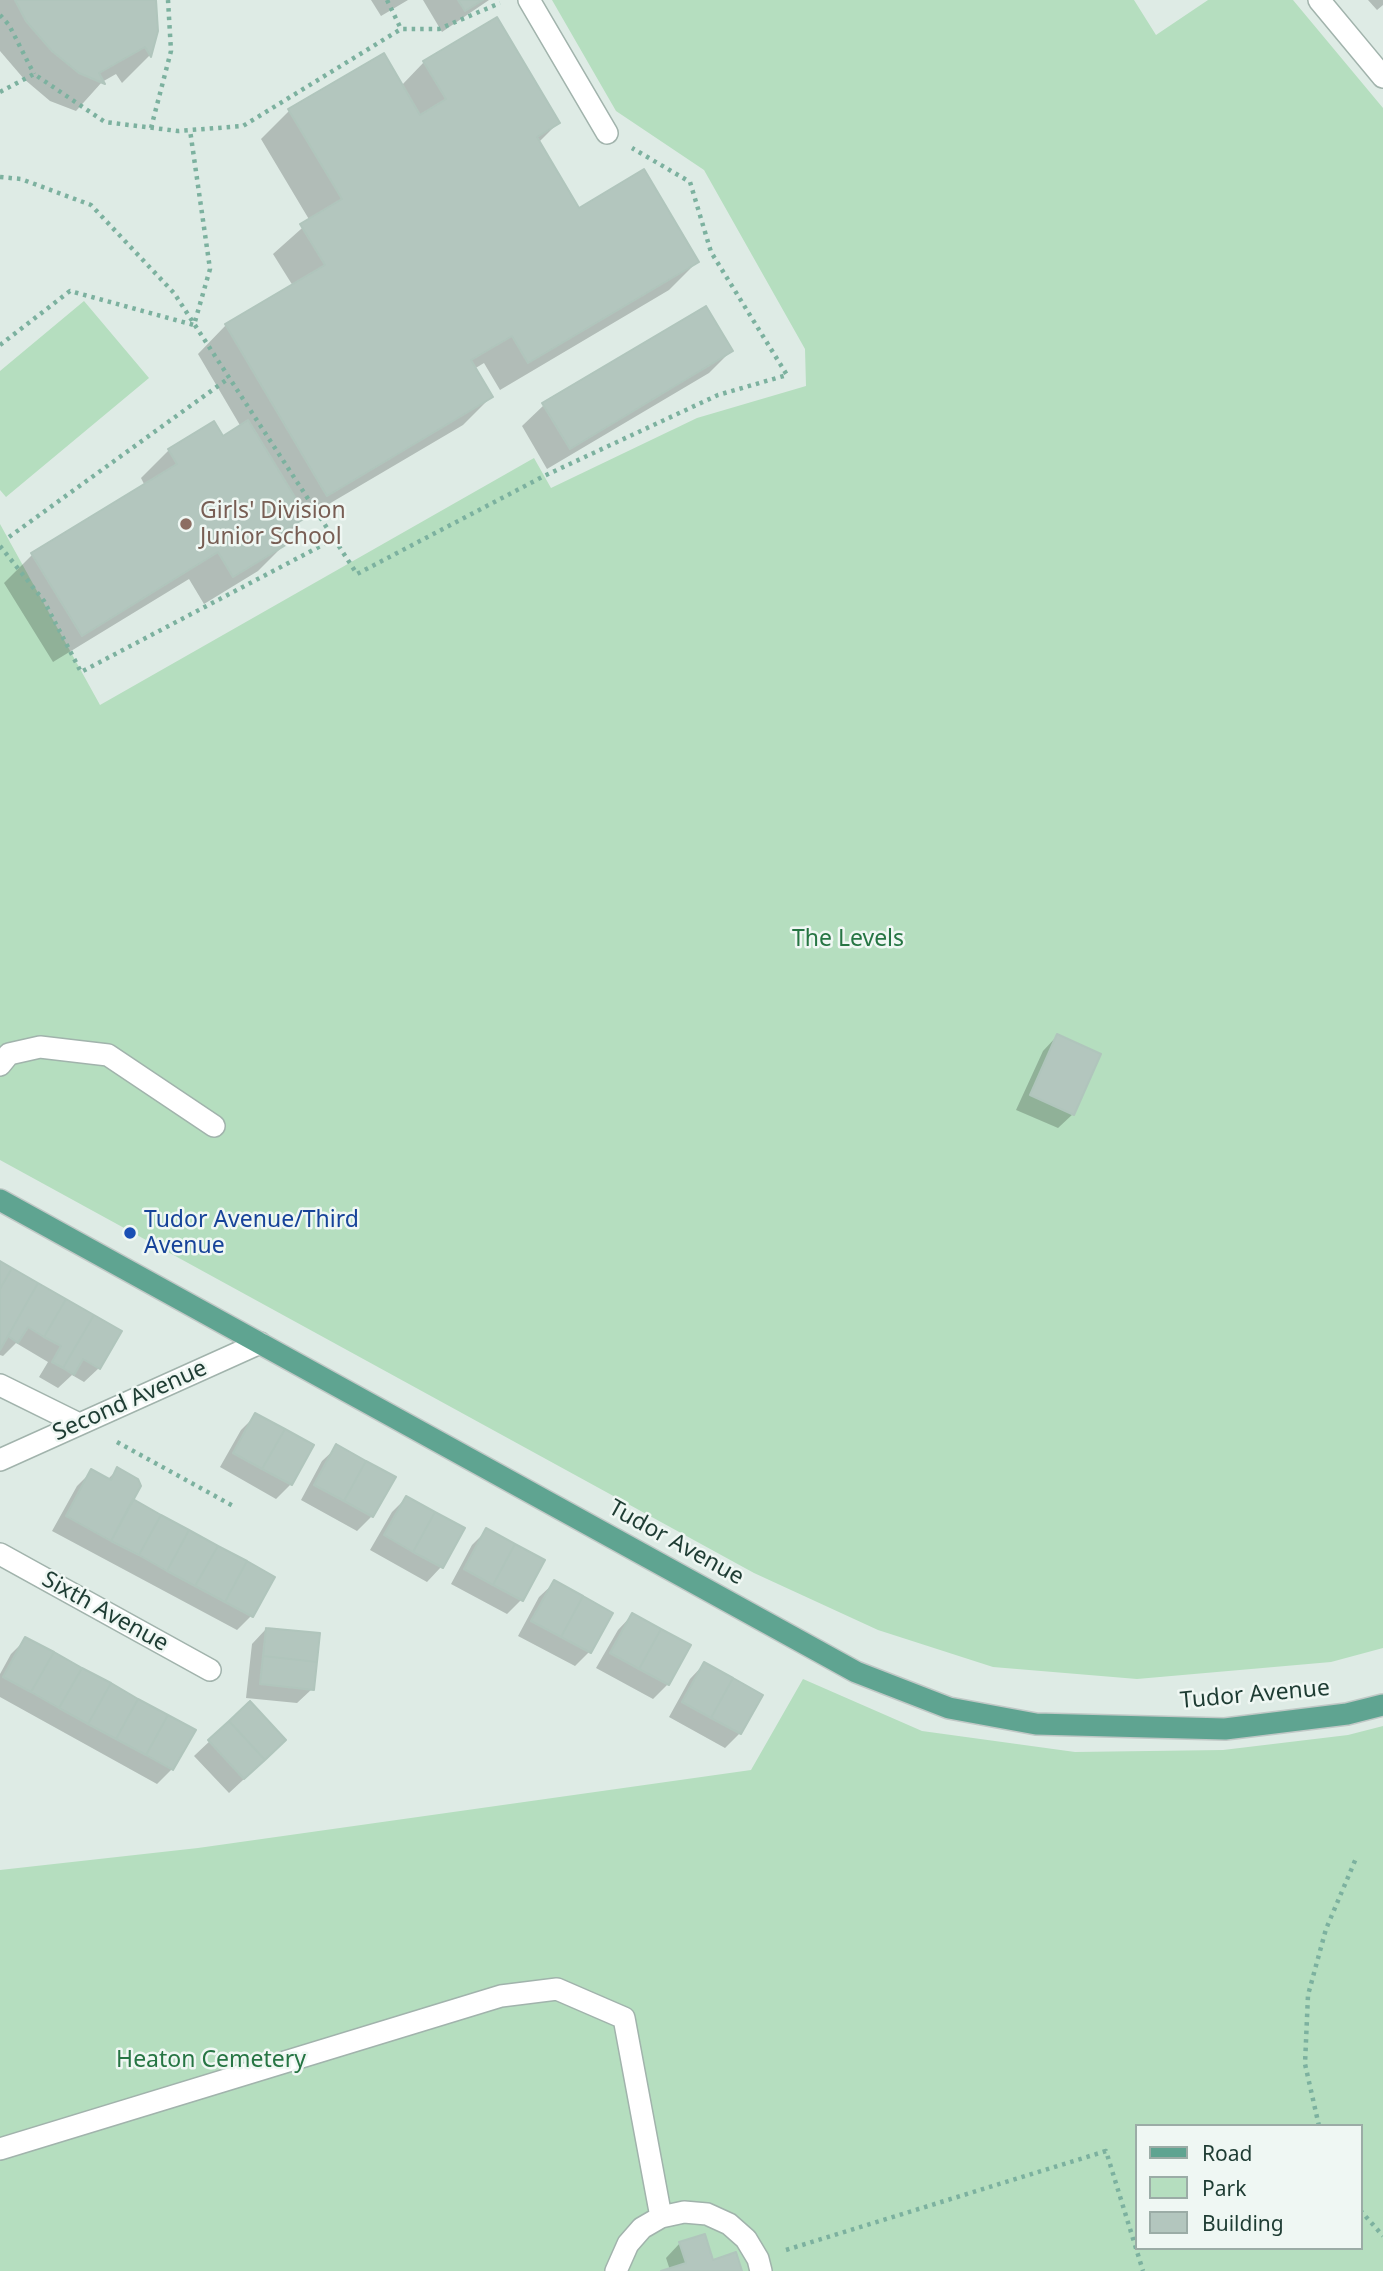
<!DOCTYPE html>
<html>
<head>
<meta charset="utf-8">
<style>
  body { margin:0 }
  #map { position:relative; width:1383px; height:2271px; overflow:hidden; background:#deebe5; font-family:"Noto Sans",sans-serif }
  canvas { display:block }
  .legend { position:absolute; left:1135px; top:2124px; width:228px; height:126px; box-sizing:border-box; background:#eff7f3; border:2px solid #9baca6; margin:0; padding:9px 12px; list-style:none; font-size:21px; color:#1e3c33 }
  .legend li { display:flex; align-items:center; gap:14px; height:35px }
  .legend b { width:35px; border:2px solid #9baca6 }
</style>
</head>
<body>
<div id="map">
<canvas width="1383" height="2271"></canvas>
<ul class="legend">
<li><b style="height:9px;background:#5fa491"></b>Road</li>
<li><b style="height:19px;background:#b5debf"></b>Park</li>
<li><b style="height:19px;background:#b3c6be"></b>Building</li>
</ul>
</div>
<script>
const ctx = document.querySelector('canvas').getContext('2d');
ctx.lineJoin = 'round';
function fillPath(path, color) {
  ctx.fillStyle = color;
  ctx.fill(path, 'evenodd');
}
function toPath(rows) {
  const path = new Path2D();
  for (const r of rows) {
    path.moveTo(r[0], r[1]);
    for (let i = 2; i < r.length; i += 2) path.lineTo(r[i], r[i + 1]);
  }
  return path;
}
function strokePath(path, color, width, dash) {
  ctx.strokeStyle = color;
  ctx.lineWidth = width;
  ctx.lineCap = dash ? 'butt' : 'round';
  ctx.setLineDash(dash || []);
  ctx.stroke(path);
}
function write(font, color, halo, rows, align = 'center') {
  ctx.font = font + ' "Noto Sans",sans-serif';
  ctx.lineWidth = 5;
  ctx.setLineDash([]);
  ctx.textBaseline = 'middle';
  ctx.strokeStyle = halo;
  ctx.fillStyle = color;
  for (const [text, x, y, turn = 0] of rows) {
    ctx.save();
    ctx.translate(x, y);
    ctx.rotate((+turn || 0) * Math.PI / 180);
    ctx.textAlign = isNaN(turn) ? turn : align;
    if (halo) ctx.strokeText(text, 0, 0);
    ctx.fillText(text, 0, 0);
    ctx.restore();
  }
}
const green = toPath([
  [552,0,1134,0,1156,35,1208,0,1293,0,1383,108,1383,1648,1331,1662,1137,1679,993,1667,878,1630,754,1573,0,1160,0,524,100,705,534,458,551,488,697,418,806,386,805,349,704,170,616,111],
  [84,301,149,378,6,497,0,490,0,371],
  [803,1679,922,1731,1075,1752,1223,1750,1348,1735,1383,1726,1383,2271,0,2271,0,1870,198,1848,751,1770],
  [1136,2126,1360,2126,1360,2248,1136,2248]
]);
const shadow = toPath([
  [0,0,154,0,157,31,149,56,122,83,116,74,102,82,76,111,50,101,24,79,0,51],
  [371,0,408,0,381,16],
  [423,0,489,0,442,32],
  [1368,0,1383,0,1383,5,1377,10],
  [424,62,558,123,538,143,579,210,697,262,669,290,500,390,484,363,474,369,491,397,463,425,300,521,284,538,286,543,258,571,204,604,189,579,53,662,4,583,32,555,145,486,141,478,169,450,213,423,223,438,241,427,198,354,226,325,293,286,273,254,310,221,261,139,289,111,401,86],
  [731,351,709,373,547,469,522,426,544,405],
  [1057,1036,1073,1114,1058,1128,1016,1110,1043,1051],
  [0,1262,119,1331,99,1368,84,1382,72,1375,58,1388,39,1377,48,1362,16,1343,3,1356,0,1355],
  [256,1415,291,1484,276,1499,220,1467,241,1430],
  [337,1447,372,1516,357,1531,301,1500,322,1461],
  [118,1469,131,1500,251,1616,237,1630,52,1531,77,1486,92,1471,107,1480],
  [406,1498,441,1567,427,1582,370,1550,392,1512],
  [486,1531,521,1600,507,1614,451,1584,472,1545],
  [554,1583,589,1652,575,1666,518,1636,539,1597],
  [632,1615,668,1684,653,1699,596,1668,618,1630],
  [266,1629,312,1689,297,1703,246,1698,252,1644],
  [26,1639,172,1769,157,1784,0,1697,0,1674,11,1654],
  [704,1664,740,1733,725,1748,669,1717,690,1679],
  [250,1703,270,1755,229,1793,194,1756],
  [680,2243,712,2262,740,2271,666,2271,670,2270,666,2258]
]);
const building = toPath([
  [15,0,156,0,158,31,151,57,145,47,99,73,105,84,79,73,52,51,26,21,15,0],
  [458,0,483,0,465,11,458,0],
  [497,17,560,123,537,137,579,208,644,169,699,262,528,363,512,336,471,360,493,397,327,496,225,324,325,265,300,224,342,199,288,109,384,53,420,115,446,99,423,61,497,17],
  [706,306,733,351,570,449,542,403,706,306],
  [248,420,307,517,282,532,289,543,233,577,218,552,82,636,31,553,177,464,168,449,214,421,223,436,248,420],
  [1057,1034,1101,1054,1074,1115,1030,1095,1057,1034],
  [0,1261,12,1268,0,1289,0,1261],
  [12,1268,38,1283,0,1350,0,1289,12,1268],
  [38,1283,66,1299,44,1337,28,1327,18,1343,8,1336,38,1283],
  [66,1299,94,1315,63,1368,52,1362,61,1346,44,1337,66,1299],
  [94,1315,122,1331,100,1369,83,1359,74,1375,63,1368,94,1315],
  [255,1413,285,1429,262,1469,233,1453,255,1413],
  [285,1429,314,1445,292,1485,262,1469,285,1429],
  [336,1444,366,1461,344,1501,314,1485,336,1444],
  [366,1461,396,1477,373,1517,344,1501,366,1461],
  [117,1467,138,1479,141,1486,111,1541,66,1516,91,1469,111,1480,117,1467],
  [406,1496,435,1512,413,1552,384,1535,406,1496],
  [133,1499,161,1515,139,1555,111,1541,133,1499],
  [435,1512,465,1528,443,1568,413,1552,435,1512],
  [161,1515,189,1530,167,1571,139,1555,161,1515],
  [486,1528,515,1544,493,1585,464,1569,486,1528],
  [189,1530,218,1546,195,1586,167,1571,189,1530],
  [515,1544,545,1560,523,1601,493,1585,515,1544],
  [218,1546,247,1561,225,1602,195,1586,218,1546],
  [247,1561,275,1577,253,1617,225,1602,247,1561],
  [554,1580,583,1596,561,1637,531,1621,554,1580],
  [583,1596,613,1613,591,1653,561,1637,583,1596],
  [632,1613,661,1629,639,1669,610,1653,632,1613],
  [266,1628,320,1633,317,1662,263,1656,266,1628],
  [661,1629,691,1645,669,1685,639,1669,661,1629],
  [25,1637,54,1652,31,1692,3,1677,25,1637],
  [54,1652,82,1668,59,1708,31,1692,54,1652],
  [263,1656,317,1662,314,1690,260,1684,263,1656],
  [704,1662,733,1678,711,1718,682,1702,704,1662],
  [82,1668,111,1683,88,1724,59,1708,82,1668],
  [733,1678,763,1695,741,1734,711,1718,733,1678],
  [111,1683,138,1699,116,1739,88,1724,111,1683],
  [138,1699,168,1715,146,1755,116,1739,138,1699],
  [250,1701,286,1740,265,1760,229,1721,250,1701],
  [168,1715,196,1730,173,1770,146,1755,168,1715],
  [229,1721,265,1760,244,1779,208,1740,229,1721],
  [705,2234,713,2260,736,2252,742,2271,661,2271,686,2263,679,2242,705,2234]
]);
const path = toPath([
  [387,0,401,29],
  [0,15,9,25,34,74],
  [0,92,34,74,105,122,178,131,243,126,401,29,439,29,500,3],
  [151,128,171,51,168,0],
  [0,177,21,179,91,205,174,293,357,574,544,476,718,395,787,375,711,252,690,182,632,148],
  [0,345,70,291,194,325,210,269,190,130],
  [9,537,229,378],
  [0,546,44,601,81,672,334,539],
  [117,1442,235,1507],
  [1319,2126,1305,2064,1308,1995,1326,1929,1357,1856],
  [1360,2210,1383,2236],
  [786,2250,1106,2151,1143,2271]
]);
const minor = toPath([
  [529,0,607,133],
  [1319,0,1383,77],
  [0,1065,9,1054,40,1047,108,1055,214,1126],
  [0,1385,79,1424],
  [0,1460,260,1343],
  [0,1554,210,1670],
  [0,2149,501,1996,557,1989,624,2018,661,2217],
  [616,2271,628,2244,642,2228,661,2217,684,2212,707,2214,729,2224,746,2239,758,2259,761,2271]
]);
const major = toPath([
  [0,1200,856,1672,949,1708,1036,1724,1225,1729,1347,1714,1383,1705]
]);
const markers = [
  [186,524,7,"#8d6e63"],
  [130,1233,7,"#1a4fb4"]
];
const educationNames = [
  ["Girls' Division",200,511],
  ["Junior School",200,537]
];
const parkNames = [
  ["The Levels",848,939],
  ["Heaton Cemetery",211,2060]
];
const transitNames = [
  ["Tudor Avenue/Third",144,1220],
  ["Avenue",144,1246]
];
const streetNames = [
  ["Second Avenue",130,1401,-24],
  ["Tudor Avenue",676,1543,29],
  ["Sixth Avenue",105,1612,29],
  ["Tudor Avenue",1255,1695,-5]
];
fillPath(green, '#b5debf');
fillPath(shadow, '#0003');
fillPath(building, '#b3c6be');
strokePath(building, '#b0c5bc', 2);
strokePath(minor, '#a1b3ac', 24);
strokePath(major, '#c0c8c6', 24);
strokePath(path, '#7cb19f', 4.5, [3.5, 5]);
strokePath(minor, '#fff', 21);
strokePath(major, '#5fa491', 21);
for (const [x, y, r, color] of markers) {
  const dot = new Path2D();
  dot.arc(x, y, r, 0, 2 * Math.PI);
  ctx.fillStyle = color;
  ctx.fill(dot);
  strokePath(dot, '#eff7f3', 2.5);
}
write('23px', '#785e54', '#eff7f3', educationNames, 'left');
write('23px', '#267543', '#eff7f3', parkNames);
write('23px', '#164399', '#eff7f3', transitNames, 'left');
write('23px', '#1e3c33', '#eff7f3', streetNames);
</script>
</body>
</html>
